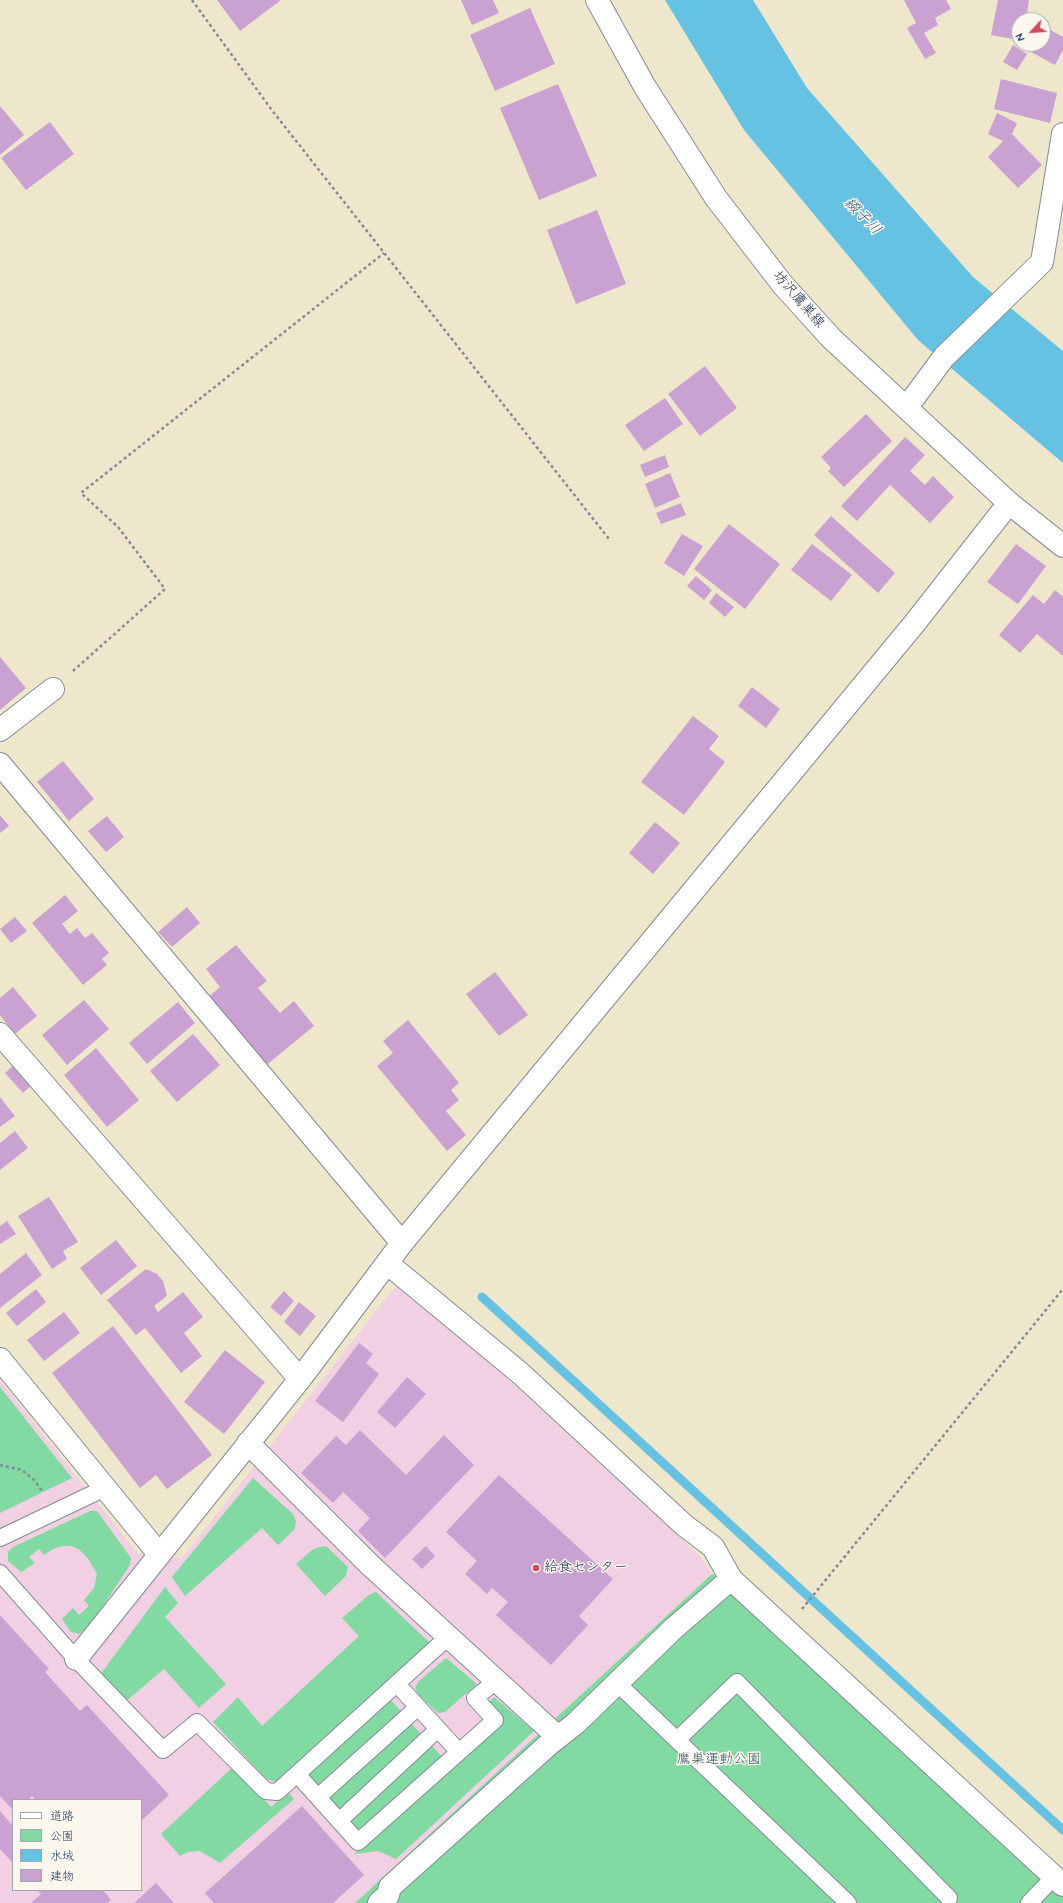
<!DOCTYPE html>
<html>
<head>
<meta charset="utf-8">
<style>
  body { margin:0 }
  #map { position:relative; width:1063px; height:1903px; overflow:hidden; background:#efe7cb; font-family:Mynerve,"Klee One",sans-serif }
  canvas { display:block }
  .legend { position:absolute; left:12px; top:1799px; width:130px; height:92px; box-sizing:border-box; background:#fbf7ec; border:1px solid #a1a7b3; margin:0; padding:5px 7px; list-style:none; font-size:12px; color:#1b2f5e }
  .legend li { display:flex; align-items:center; gap:8px; height:20px }
  .legend b { width:20px; border:1px solid #a1a7b3 }
  .north { position:absolute; left:1011px; top:12px; width:40px; height:40px; box-sizing:border-box; background:#fbf7ec; border:1px solid #a1a7b3; border-radius:50%; rotate:244deg; font-size:11px; font-weight:700; line-height:16px; text-align:center; color:#1b2f5e }
  .north::after { content:''; display:block; margin:auto; width:14px; height:18px; background:#d1495b; clip-path:polygon(50% 0,100% 100%,50% 72%,0 100%) }
</style>
</head>
<body>
<div id="map">
<canvas width="1063" height="1903"></canvas>
<ul class="legend">
<li><b style="height:5px;background:#fff"></b>道路</li>
<li><b style="height:11px;background:#80daa1"></b>公園</li>
<li><b style="height:11px;background:#65c2e3"></b>水域</li>
<li><b style="height:11px;background:#caa2d1"></b>建物</li>
</ul>
<div class="north">N</div>
</div>
<script>
const ctx = document.querySelector('canvas').getContext('2d');
ctx.lineJoin = 'round';
function fillPath(path, color) {
  ctx.fillStyle = color;
  ctx.fill(path, 'evenodd');
}
function toPath(rows) {
  const path = new Path2D();
  for (const r of rows) {
    path.moveTo(r[0], r[1]);
    for (let i = 2; i < r.length; i += 2) path.lineTo(r[i], r[i + 1]);
  }
  return path;
}
function strokePath(path, color, width, dash) {
  ctx.strokeStyle = color;
  ctx.lineWidth = width;
  ctx.lineCap = dash ? 'butt' : 'round';
  ctx.setLineDash(dash || []);
  ctx.stroke(path);
}
function write(font, color, halo, rows, align = 'center') {
  ctx.font = font + ' Mynerve,"Klee One",sans-serif';
  ctx.lineWidth = 3;
  ctx.setLineDash([]);
  ctx.textBaseline = 'middle';
  ctx.strokeStyle = halo;
  ctx.fillStyle = color;
  for (const [text, x, y, turn = 0] of rows) {
    ctx.save();
    ctx.translate(x, y);
    ctx.rotate((+turn || 0) * Math.PI / 180);
    ctx.textAlign = isNaN(turn) ? turn : align;
    if (halo) ctx.strokeText(text, 0, 0);
    ctx.fillText(text, 0, 0);
    ctx.restore();
  }
}
const built = toPath([
  [396,1286,501,1373,699,1555,712,1574,355,1903,0,1903,0,1380,138,1554,182,1558],
  [13,1800,141,1800,141,1890,13,1890]
]);
const green = toPath([
  [0,1387,72,1478,0,1513],
  [253,1478,293,1514,296,1521,294,1530,278,1545,262,1528,185,1596,172,1577],
  [90,1511,97,1511,131,1558,130,1565,88,1629,79,1634,71,1632,62,1619,73,1608,79,1615,89,1606,84,1600,94,1588,97,1574,89,1560,80,1550,72,1546,62,1546,53,1549,44,1555,39,1549,29,1557,35,1563,21,1572,8,1561,8,1552,13,1547],
  [326,1546,348,1567,346,1576,325,1596,296,1564,312,1550,319,1547],
  [712,1574,731,1579,1063,1881,1063,1903,355,1903],
  [165,1587,178,1603,165,1617,226,1684,199,1708,164,1669,125,1702,100,1675],
  [376,1592,431,1644,278,1782,266,1779,213,1722,238,1697,262,1726,359,1636,342,1618,369,1595],
  [446,1658,477,1684,445,1712,438,1713,419,1695,415,1688,418,1682],
  [494,1697,534,1731,396,1859,378,1851,354,1854,503,1719,488,1703],
  [389,1698,401,1711,317,1787,305,1775],
  [410,1722,422,1735,337,1812,326,1799],
  [432,1746,444,1759,359,1835,347,1822],
  [234,1766,271,1807,288,1792,294,1799,220,1863,200,1851,188,1852,180,1856,161,1834]
]);
const water = toPath([
  [665,0,753,0,807,88,973,277,1063,351,1063,463,918,340,744,130]
]);
const stream = toPath([
  [482,1297,1063,1830]
]);
const building = toPath([
  [217,0,281,0,240,31],
  [461,0,493,0,499,13,472,25],
  [904,0,946,0,951,9,935,18,938,25,924,33,936,53,925,59,907,28,916,23],
  [998,0,1029,0,1026,20,1019,20,1019,40,991,35],
  [530,8,555,64,495,91,470,35],
  [1045,27,1063,37,1063,50,1055,65,1031,52,1036,44,1043,44,1043,30],
  [1013,45,1027,54,1017,70,1003,62],
  [1001,79,1057,93,1050,123,994,109],
  [558,84,597,176,539,200,500,108],
  [0,106,24,135,0,155],
  [997,113,1017,123,1012,134,1042,165,1018,188,988,157,1003,141,988,134],
  [50,122,74,154,26,190,1,158],
  [597,210,626,284,576,304,547,230],
  [705,366,737,408,700,436,668,394],
  [665,398,683,424,644,451,625,425],
  [866,414,892,441,844,487,828,471,831,468,821,457],
  [905,437,925,455,910,471,925,485,933,476,954,497,930,523,890,485,857,521,841,506],
  [665,455,669,467,645,477,640,465],
  [670,473,680,497,655,508,645,484],
  [681,503,686,515,661,524,656,513],
  [831,516,895,573,878,593,814,535],
  [729,524,780,564,745,609,694,569],
  [682,534,703,546,684,576,664,563],
  [812,544,852,575,831,601,791,570],
  [1016,544,1046,566,1018,604,987,582],
  [696,576,712,590,704,600,687,586],
  [1055,590,1063,597,1063,656,1037,634,1020,653,999,635,1033,595,1044,604],
  [716,593,734,607,725,617,709,603],
  [0,657,26,688,0,710],
  [752,687,780,709,766,728,738,706],
  [693,716,719,736,709,749,725,762,684,815,641,782],
  [63,761,94,799,69,821,37,782],
  [0,815,9,826,0,833],
  [107,816,124,837,106,852,88,831],
  [655,822,680,843,653,874,629,853],
  [65,895,78,911,62,924,70,934,77,928,85,938,92,933,109,953,102,959,107,965,83,985,32,923],
  [187,907,200,923,172,947,158,932],
  [15,917,27,931,11,943,0,929],
  [236,945,267,981,258,988,280,1013,294,1001,314,1026,264,1067,206,999,220,987,206,969],
  [495,972,528,1015,499,1036,466,994],
  [13,987,37,1016,15,1034,0,1015,0,998],
  [84,1000,109,1029,67,1065,42,1035],
  [178,1002,195,1023,147,1064,129,1043],
  [408,1020,459,1083,451,1090,459,1100,446,1111,466,1135,447,1151,377,1066,393,1053,383,1041],
  [193,1034,220,1065,177,1102,150,1071],
  [96,1048,139,1100,107,1127,64,1075],
  [16,1063,34,1083,23,1093,5,1073],
  [0,1097,15,1116,0,1127],
  [15,1131,28,1148,0,1170,0,1143],
  [49,1197,78,1242,63,1251,67,1259,52,1269,18,1216],
  [7,1221,16,1234,0,1244,0,1226],
  [116,1240,137,1266,101,1295,80,1268],
  [26,1253,42,1275,0,1308,0,1274],
  [146,1269,157,1274,163,1281,167,1296,154,1306,158,1312,183,1292,203,1317,184,1333,202,1356,181,1373,145,1328,136,1335,107,1300],
  [36,1289,46,1302,17,1326,6,1313],
  [284,1291,294,1301,281,1316,270,1307],
  [299,1302,316,1316,300,1336,284,1322],
  [64,1312,80,1333,44,1361,27,1340],
  [113,1326,212,1455,167,1489,156,1475,140,1488,52,1373],
  [359,1343,373,1354,366,1363,379,1374,343,1422,315,1401],
  [225,1350,265,1382,224,1434,184,1402],
  [407,1377,426,1394,395,1428,377,1412],
  [360,1430,406,1475,444,1435,474,1465,385,1558,358,1531,370,1518,343,1492,333,1503,301,1473,336,1436,346,1445],
  [499,1475,613,1579,579,1616,588,1625,551,1665,496,1615,508,1602,492,1588,487,1594,465,1574,477,1561,446,1532],
  [426,1546,435,1556,422,1569,412,1559],
  [0,1615,49,1669,45,1672,80,1711,87,1705,169,1795,141,1821,141,1800,36,1800,32,1796,28,1800,13,1800,13,1810,0,1796],
  [302,1806,364,1875,333,1903,214,1903,205,1893],
  [0,1811,13,1826,13,1863,0,1849],
  [156,1883,174,1903,134,1903],
  [37,1890,103,1890,111,1900,107,1903,31,1903,41,1894]
]);
const path = toPath([
  [192,0,271,109,609,539],
  [73,671,165,589,118,527,81,493,384,253],
  [0,1465,22,1470,34,1480,42,1491],
  [802,1609,1063,1289]
]);
const service = toPath([
  [0,1538,105,1488],
  [0,1573,76,1659,163,1750,197,1722,266,1791,277,1792,297,1774],
  [448,1637,297,1774,358,1842,495,1720,475,1698,496,1681],
  [617,1683,848,1903],
  [397,1684,459,1752],
  [677,1740,737,1682,949,1898],
  [318,1797,418,1707],
  [339,1821,438,1729],
  [1029,1903,1054,1877]
]);
const minor = toPath([
  [907,407,944,357,1042,262,1063,134],
  [0,730,53,689],
  [0,764,402,1243],
  [0,1034,300,1379],
  [387,1263,520,1373,684,1525,713,1547,731,1579,1063,1885],
  [0,1359,159,1554],
  [248,1443,370,1565,558,1737],
  [379,1903,388,1895,390,1887,547,1746,576,1723,673,1629,731,1579]
]);
const tertiary = toPath([
  [76,1659,300,1379,402,1243,914,624,1009,503]
]);
const secondary = toPath([
  [597,0,645,87,716,198,783,285,832,339,1009,503,1063,546]
]);
const markers = [
  [536,1568,4,"#d1495b"]
];
const streetNames = [
  ["坊沢鷹巣線",798,300,49]
];
const poiNames = [
  ["給食センター",544,1568]
];
const parkNames = [
  ["鷹巣運動公園",719,1760]
];
const waterNames = [
  ["綴子川",862,217,46]
];
fillPath(built, '#f1d0e3');
fillPath(green, '#80daa1');
fillPath(water, '#65c2e3');
strokePath(stream, '#65c2e3', 9);
fillPath(building, '#caa2d1');
strokePath(service, '#858b94', 18);
strokePath(minor, '#858b94', 24);
strokePath(tertiary, '#858b94', 24);
strokePath(secondary, '#858b94', 24);
strokePath(path, '#858b94', 2.5, [3, 3]);
strokePath(service, '#fff', 16);
strokePath(minor, '#fff', 22);
strokePath(tertiary, '#fff', 22);
strokePath(secondary, '#fff', 22);
for (const [x, y, r, color] of markers) {
  const dot = new Path2D();
  dot.arc(x, y, r, 0, 2 * Math.PI);
  ctx.fillStyle = color;
  ctx.fill(dot);
  strokePath(dot, '#fbf7ec', 1.5);
}
write('14px', '#1b2f5e', '#fbf7ec', streetNames);
write('14px', '#1b2f5e', '#fbf7ec', poiNames, 'left');
write('14px', '#345a6f', '#fbf7ec', parkNames);
write('italic 15px', '#315b86', '#fbf7ec', waterNames);
</script>
</body>
</html>
